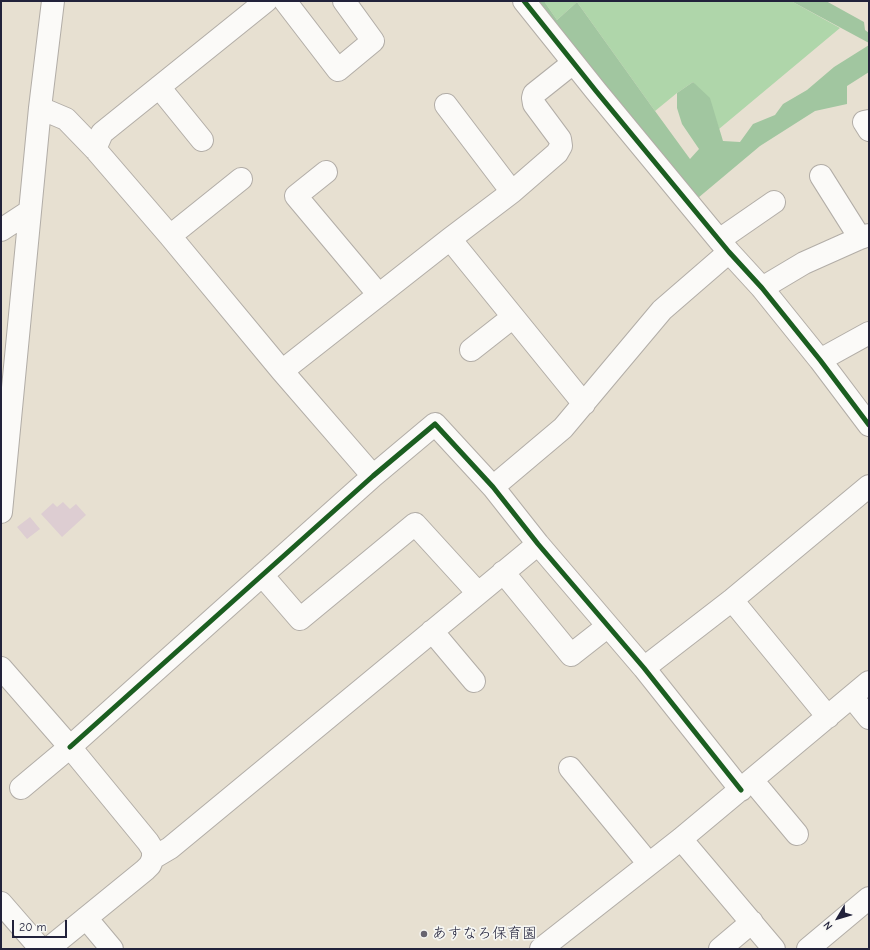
<!DOCTYPE html>
<html>
<head>
<meta charset="utf-8">
<style>
  body { margin:0 }
  #map { position:relative; width:870px; height:950px; overflow:hidden; background:#e7e0d1; font-family:"Comic Neue",sans-serif }
  canvas { display:block }
  .frame { position:absolute; inset:0; border:2px solid #22223b; pointer-events:none }
  .north { position:absolute; left:818px; top:898px; width:40px; height:40px; -webkit-text-stroke:3px #f6f6f2; paint-order:stroke; rotate:232deg; font-size:11px; font-weight:700; line-height:16px; text-align:center; color:#22223b }
  .north::after { content:''; display:block; margin:auto; width:14px; height:18px; background:#22223b; clip-path:polygon(50% 0,100% 100%,50% 72%,0 100%) }
  .scale { position:absolute; left:12px; top:920px; width:55px; height:18px; box-sizing:border-box; border:2px solid #22223b; border-top:0; padding-left:5px; font-size:12px; line-height:14px; white-space:nowrap; color:#22223b; -webkit-text-stroke:3px #f6f6f2; paint-order:stroke }
</style>
</head>
<body>
<div id="map">
<canvas width="870" height="950"></canvas>
<div class="frame"></div>
<div class="north">N</div>
<div class="scale">20 m</div>
</div>
<script>
const ctx = document.querySelector('canvas').getContext('2d');
ctx.lineJoin = 'round';
function fillPath(path, color) {
  ctx.fillStyle = color;
  ctx.fill(path, 'evenodd');
}
function toPath(rows) {
  const path = new Path2D();
  for (const r of rows) {
    path.moveTo(r[0], r[1]);
    for (let i = 2; i < r.length; i += 2) path.lineTo(r[i], r[i + 1]);
  }
  return path;
}
function strokePath(path, color, width, dash) {
  ctx.strokeStyle = color;
  ctx.lineWidth = width;
  ctx.lineCap = dash ? 'butt' : 'round';
  ctx.setLineDash(dash || []);
  ctx.stroke(path);
}
function write(font, color, halo, rows, align = 'center') {
  ctx.font = font + ' "Comic Neue","Klee One",sans-serif';
  ctx.lineWidth = 3.5;
  ctx.setLineDash([]);
  ctx.textBaseline = 'middle';
  ctx.strokeStyle = halo;
  ctx.fillStyle = color;
  for (const [text, x, y, turn = 0] of rows) {
    ctx.save();
    ctx.translate(x, y);
    ctx.rotate((+turn || 0) * Math.PI / 180);
    ctx.textAlign = isNaN(turn) ? turn : align;
    if (halo) ctx.strokeText(text, 0, 0);
    ctx.fillText(text, 0, 0);
    ctx.restore();
  }
}
const green = toPath([
  [544,1,791,1,840,28,719,129,714,114,693,82,677,93,655,111,577,2,557,20]
]);
const forest = toPath([
  [529,1,544,1,557,20,577,2,655,111,690,159,699,149,682,124,677,108,677,93,693,82,710,98,723,141,740,142,753,124,775,115,783,104,807,90,834,67,869,45,869,72,847,86,847,104,815,111,760,146,692,203],
  [791,1,826,1,864,22,865,30,869,33,869,43]
]);
const building = toPath([
  [63,502,70,509,76,504,86,515,62,537,41,514,53,503,57,507],
  [30,517,40,529,27,539,17,527]
]);
const minor = toPath([
  [285,1,338,70,373,41,344,1],
  [524,1,596,91,729,252,762,288,820,360,869,425],
  [159,87,202,140],
  [446,105,512,192],
  [40,108,66,119,95,149,170,236,282,371,373,476],
  [869,121,864,122,869,130],
  [95,149,102,133,266,1],
  [326,172,296,196,379,295],
  [821,176,860,238],
  [1,230,30,211],
  [170,236,241,179],
  [450,239,584,404],
  [719,240,774,202],
  [762,288,804,263,860,238,869,235],
  [471,350,513,317],
  [820,360,869,333],
  [282,371,450,239,512,192,557,153,561,146,560,139,534,104,533,98,534,94,573,63],
  [493,487,563,428,662,310,729,252],
  [1,512,40,108,53,1],
  [503,572,571,655,608,626],
  [262,575,300,619,415,524,478,593],
  [732,600,828,717],
  [432,631,474,681],
  [1,668,70,747,148,842,153,850,153,858,150,865,145,870,48,949],
  [644,668,732,600,869,486],
  [852,697,869,718],
  [570,768,649,864],
  [752,780,797,834],
  [21,788,70,747,373,476,435,424,493,487,538,544,644,668,741,790],
  [681,839,774,949],
  [153,858,170,848,538,544],
  [1,903,41,949],
  [86,918,112,949],
  [541,949,681,839,869,682],
  [720,949,752,922],
  [808,949,869,898]
]);
const cycleway = toPath([
  [524,1,596,91,729,252,762,288,820,360,869,425],
  [70,747,373,476,435,424,493,487,538,544,644,668,741,790]
]);
const markers = [
  [424,934,4,"#676470"]
];
const poiNames = [
  ["あすなろ保育園",432,934]
];
fillPath(green, '#afd6aa');
fillPath(forest, '#a1c6a0');
fillPath(building, '#ddcdd2');
strokePath(minor, '#b2ada7', 24);
strokePath(minor, '#fbfaf8', 22);
strokePath(cycleway, '#1b5e20', 5);
for (const [x, y, r, color] of markers) {
  const dot = new Path2D();
  dot.arc(x, y, r, 0, 2 * Math.PI);
  ctx.fillStyle = color;
  ctx.fill(dot);
  strokePath(dot, '#f6f6f2', 1.5);
}
write('15px', '#22223b', '#f6f6f2', poiNames, 'left');
</script>
</body>
</html>
